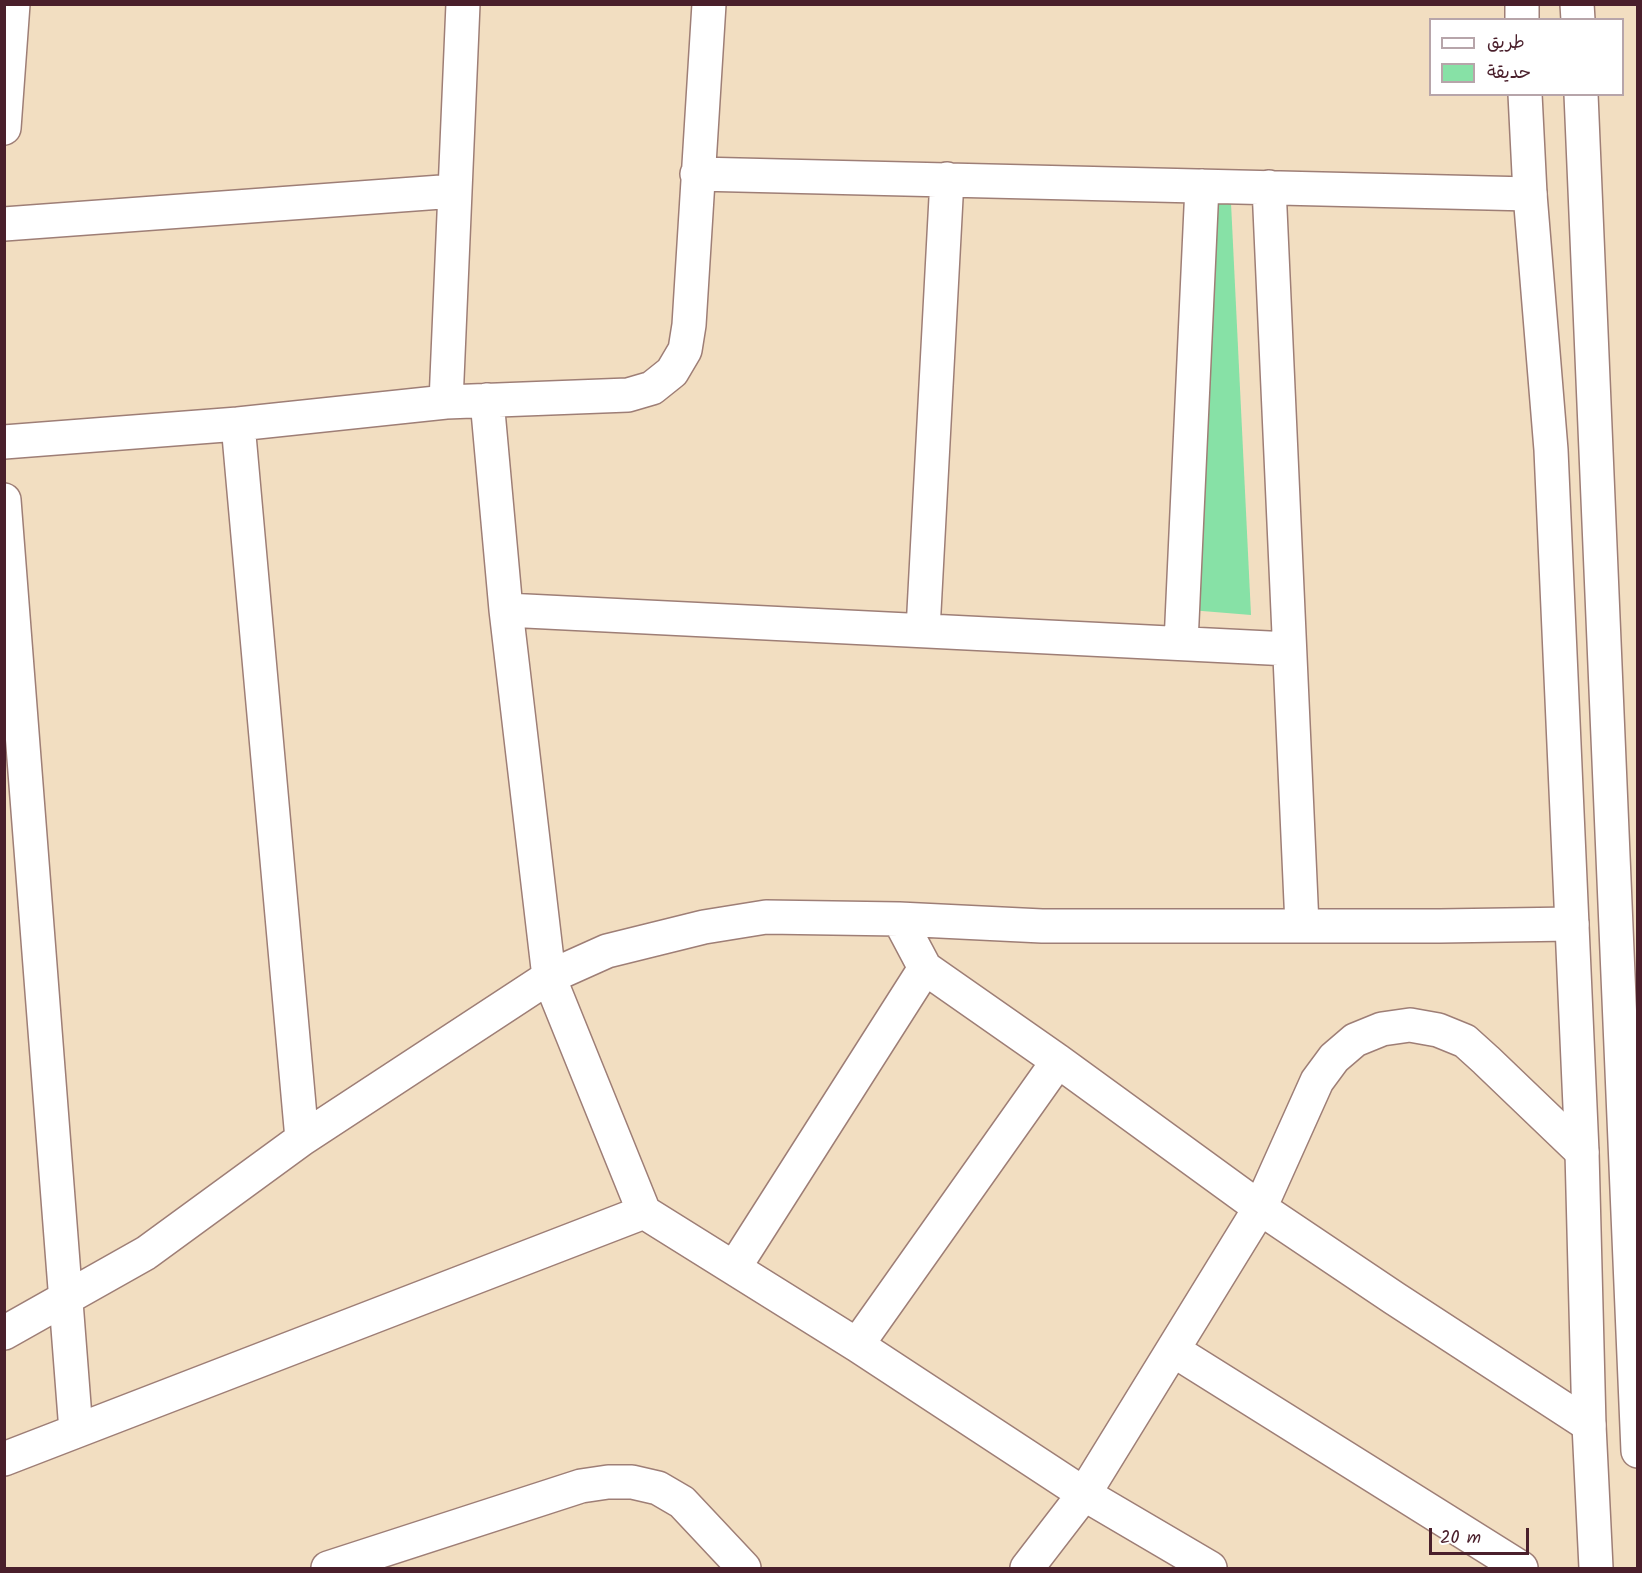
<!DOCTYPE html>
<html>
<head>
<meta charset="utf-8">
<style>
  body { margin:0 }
  #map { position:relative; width:1642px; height:1573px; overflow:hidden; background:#f2dec1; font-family:Kalam,"Playpen Sans Arabic",sans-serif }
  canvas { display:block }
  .frame { position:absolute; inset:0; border:6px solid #4a1f2b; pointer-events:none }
  .legend { position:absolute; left:1429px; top:18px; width:195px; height:78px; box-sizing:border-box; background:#fff; border:2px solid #b7a5aa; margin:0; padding:8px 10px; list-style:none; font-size:18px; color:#4a1f2b }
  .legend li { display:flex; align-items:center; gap:12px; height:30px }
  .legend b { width:30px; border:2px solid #b7a5aa }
  .scale { position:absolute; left:1429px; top:1528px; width:100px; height:27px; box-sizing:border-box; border:3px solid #4a1f2b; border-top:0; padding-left:8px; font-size:18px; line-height:21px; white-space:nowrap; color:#4a1f2b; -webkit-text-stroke:4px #fff; paint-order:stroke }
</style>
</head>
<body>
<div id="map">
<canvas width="1642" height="1573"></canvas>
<div class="frame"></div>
<ul class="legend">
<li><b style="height:8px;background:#fff"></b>طريق</li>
<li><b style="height:16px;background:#87e1a6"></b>حديقة</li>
</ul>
<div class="scale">20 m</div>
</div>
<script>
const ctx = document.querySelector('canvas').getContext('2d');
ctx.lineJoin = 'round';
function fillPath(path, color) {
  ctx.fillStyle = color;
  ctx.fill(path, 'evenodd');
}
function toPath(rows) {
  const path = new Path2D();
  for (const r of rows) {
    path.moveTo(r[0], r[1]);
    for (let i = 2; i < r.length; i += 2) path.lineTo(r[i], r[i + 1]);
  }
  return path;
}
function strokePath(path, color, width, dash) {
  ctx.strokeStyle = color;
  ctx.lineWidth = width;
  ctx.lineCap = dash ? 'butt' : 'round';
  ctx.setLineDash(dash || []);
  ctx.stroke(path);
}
const green = toPath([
  [1209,202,1231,203,1251,615,1190,610]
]);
const street = toPath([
  [4,128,13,4],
  [697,174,1530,194],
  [1269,187,1302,925],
  [4,224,455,191],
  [487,400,506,610,549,977,644,1212],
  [446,402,463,4],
  [238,424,446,402,628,395,652,388,672,372,685,350,689,325,709,4],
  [4,442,238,424,302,1139],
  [4,500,76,1431],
  [506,610,1289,649],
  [923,630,947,179],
  [1181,643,1202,186],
  [899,919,925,968,1058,1061,1260,1208,1394,1298,1589,1425],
  [734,1268,925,968],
  [4,1333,146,1253,302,1139,549,977,607,951,704,927,766,917,899,919,1042,926,1440,926,1572,924],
  [857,1345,1058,1061],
  [1173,1350,1521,1568],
  [4,1459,644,1212,857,1345,1084,1494,1210,1568],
  [328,1568,581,1486,608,1482,632,1482,658,1488,682,1502,744,1568],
  [1027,1568,1084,1494,1260,1208,1317,1081,1334,1058,1355,1040,1382,1029,1410,1025,1438,1030,1465,1041,1486,1060,1582,1152]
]);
const secondary = toPath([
  [1522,4,1522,20],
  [1577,4,1578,20],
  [1525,94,1530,194,1551,450,1582,1152,1589,1425,1596,1568],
  [1581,94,1638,1451]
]);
fillPath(green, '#87e1a6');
strokePath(street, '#9e7e76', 36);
strokePath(secondary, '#9e7e76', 36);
strokePath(street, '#fff', 33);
strokePath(secondary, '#fff', 33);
</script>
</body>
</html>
